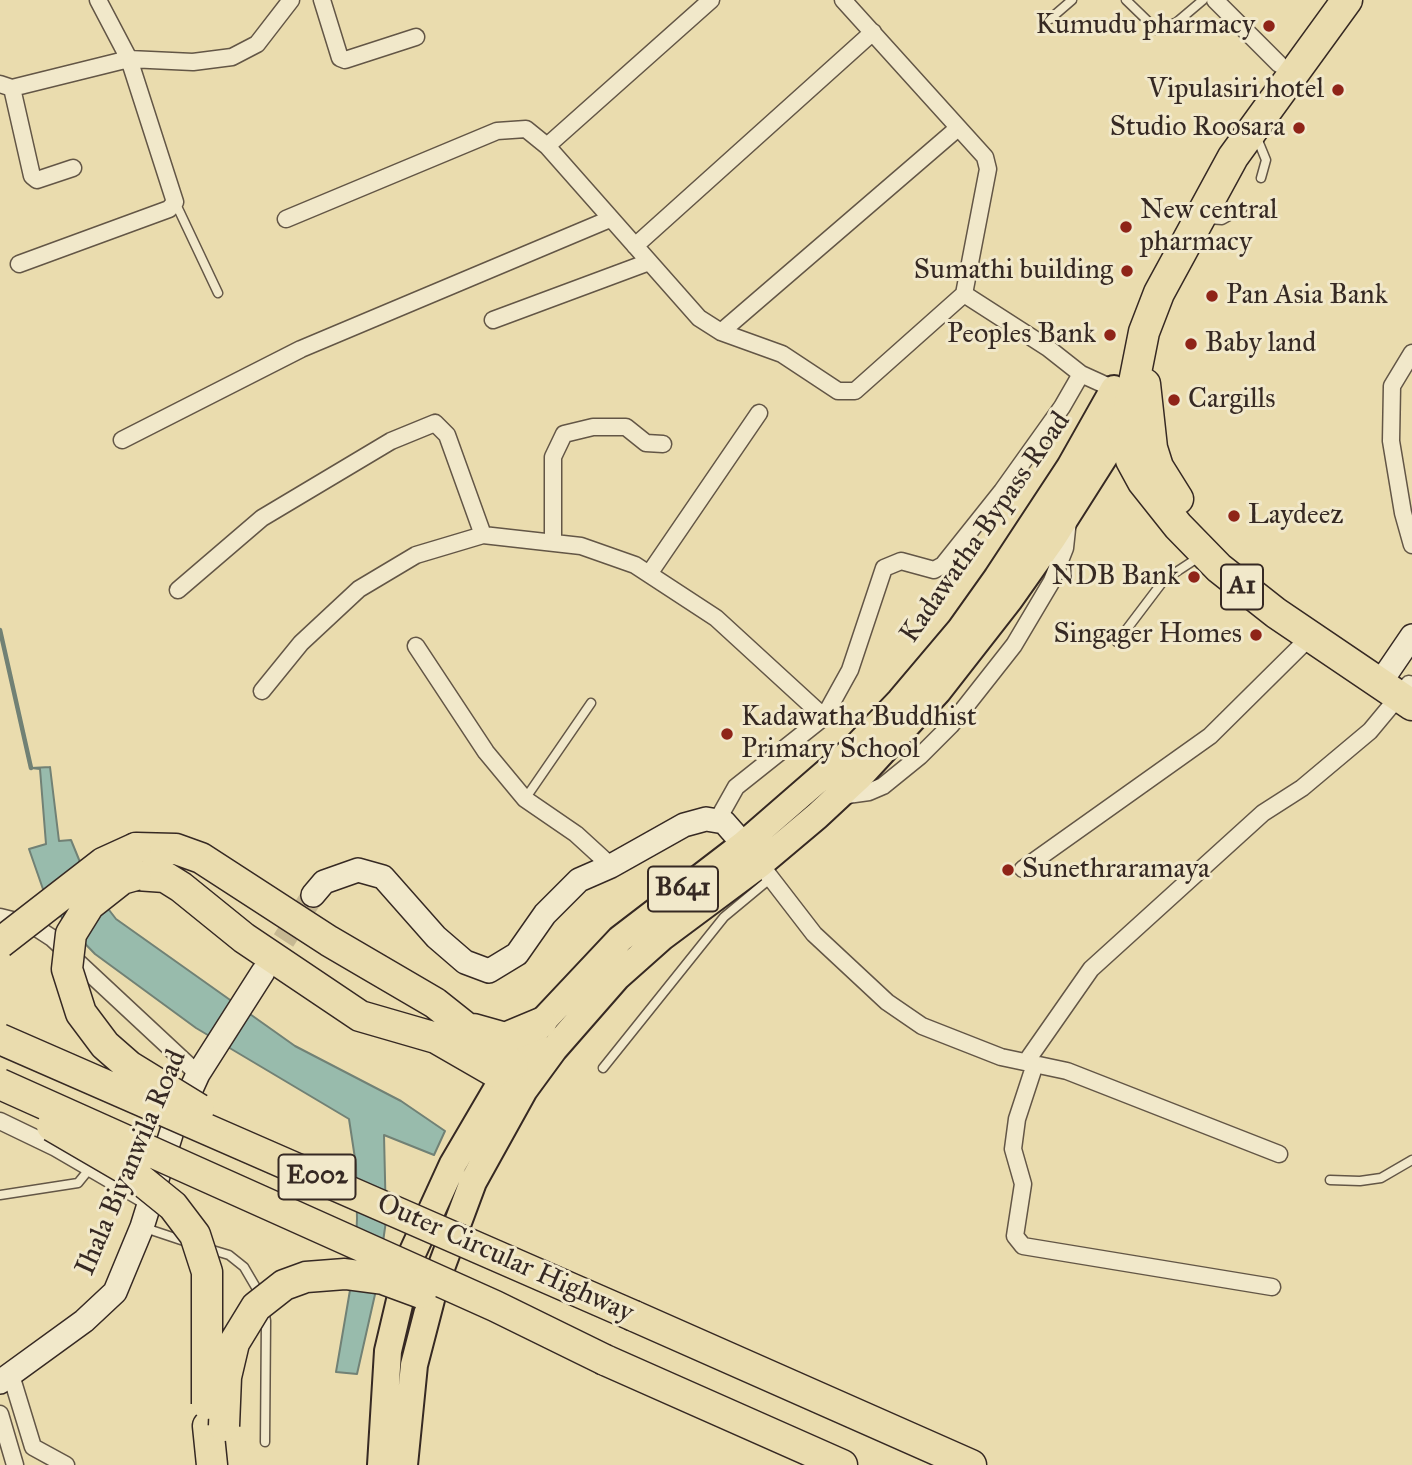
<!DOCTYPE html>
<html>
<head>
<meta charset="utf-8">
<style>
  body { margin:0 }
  canvas { display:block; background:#eadcae }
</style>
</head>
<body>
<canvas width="1412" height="1465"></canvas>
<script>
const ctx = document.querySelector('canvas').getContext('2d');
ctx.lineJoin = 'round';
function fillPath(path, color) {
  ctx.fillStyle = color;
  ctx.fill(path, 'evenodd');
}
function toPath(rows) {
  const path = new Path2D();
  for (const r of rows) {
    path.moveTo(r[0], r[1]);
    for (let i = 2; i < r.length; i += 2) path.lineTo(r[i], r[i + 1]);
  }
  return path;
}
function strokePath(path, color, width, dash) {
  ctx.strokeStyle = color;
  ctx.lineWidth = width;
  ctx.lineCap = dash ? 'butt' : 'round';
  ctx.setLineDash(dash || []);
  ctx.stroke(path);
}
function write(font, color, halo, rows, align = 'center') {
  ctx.font = font + ' "IM FELL Great Primer",serif';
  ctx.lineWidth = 6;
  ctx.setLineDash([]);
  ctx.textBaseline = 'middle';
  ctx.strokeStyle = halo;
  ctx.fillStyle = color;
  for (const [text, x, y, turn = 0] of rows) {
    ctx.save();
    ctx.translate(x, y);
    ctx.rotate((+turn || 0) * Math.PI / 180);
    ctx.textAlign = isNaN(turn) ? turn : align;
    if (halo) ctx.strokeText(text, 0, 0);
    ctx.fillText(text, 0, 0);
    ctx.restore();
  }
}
const water = toPath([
  [50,767,59,841,71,840,89,884,116,919,295,1046,401,1101,445,1131,434,1155,384,1135,386,1221,376,1290,357,1374,336,1372,355,1261,357,1219,356,1165,349,1119,196,1028,95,954,67,925,44,892,29,849,46,844,40,769,31,768,50,767]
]);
const stream = toPath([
  [0,630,31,768]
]);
const secondaryTunnel = toPath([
  [265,969,313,895]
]);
const lane = toPath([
  [1126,0,1157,30,1177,22,1203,0],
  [1050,19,1072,0],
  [1257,138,1266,160,1261,178],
  [175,202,218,293],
  [1208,219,1222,220,1242,209],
  [1117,642,1164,580,1199,557],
  [525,799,591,703],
  [603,1068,724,917,771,878],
  [1330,1180,1360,1181,1381,1178,1412,1160],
  [0,1195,78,1183,91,1167],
  [145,1228,190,1243],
  [209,1249,229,1255,244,1267,261,1296],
  [264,1309,266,1321,265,1442]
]);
const street = toPath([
  [322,0,340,58,345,60,416,37],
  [843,0,985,157,988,169,964,294,1048,348,1081,374],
  [1215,0,1279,64],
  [0,84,12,88,129,59,193,62,232,57,257,44,291,0],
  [12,88,32,176,37,180,73,168],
  [547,146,711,0],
  [286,219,497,131,526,129,547,146,699,318,721,332,782,354,838,391,855,391,964,294],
  [635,246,873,32],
  [19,264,169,209,175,202,129,59,98,0],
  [493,320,649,262],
  [721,332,958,128],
  [1412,353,1392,386,1391,441,1403,513,1412,545],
  [122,440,301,349,610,219],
  [553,541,553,457,564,434,593,427,626,427,646,443,663,444],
  [649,574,759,413],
  [178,590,262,518,391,441,435,423,447,435,483,535],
  [416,646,486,752,525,799,576,834,611,866],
  [262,691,301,643,359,589,416,555,483,535,581,546,635,565,716,618,824,717],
  [840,796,869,792,883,786,920,756,951,725,1014,645,1052,581,1065,548,1068,520],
  [718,819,736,787,824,717,850,670,884,568,901,561,934,570,943,565,1002,491,1062,407,1081,374,1114,389],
  [760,864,814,934,887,1002,922,1026,1001,1057,1067,1071,1279,1154],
  [1023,869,1210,736,1310,637],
  [0,917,32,925,52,938,198,1074],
  [1026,1062,1091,969,1263,813,1302,788,1370,731,1409,684],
  [1035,1064,1017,1119,1013,1149,1023,1184,1015,1236,1023,1246,1272,1287],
  [0,1121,56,1148,147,1201],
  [11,1375,33,1447,66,1465],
  [0,1414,15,1465]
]);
const secondary = toPath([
  [1380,683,1412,636],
  [313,895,324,882,358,870,383,877,436,937,465,962,489,971,517,954,545,914,579,880,611,866,684,825,706,819,724,822,754,856],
  [0,1382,84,1321,115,1292,142,1227,172,1131,198,1074,263,972]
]);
const primary = toPath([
  [381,1465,388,1351,410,1258,453,1164,504,1077,541,1023,620,939,744,844,859,744,900,701,960,630,997,578,1070,467,1114,389],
  [404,1465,414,1365,435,1284,473,1182,524,1090,554,1049,617,977,662,937,760,864,817,816,860,776,938,691,1009,600,1052,539,1125,424,1113,423]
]);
const highway = toPath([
  [1347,0,1233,157,1159,293,1144,332,1124,433,1131,460,1143,482,1178,526,1219,568,1276,613,1412,705],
  [1145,384,1152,448,1158,467,1178,499],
  [136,848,176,849,201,858,329,941,435,1003,513,1065],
  [136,875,165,877,181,887,244,938,360,1016,436,1038,495,1072],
  [473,1029,505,1038,541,1023],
  [634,1316,971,1465],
  [605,1360,842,1465],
  [208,1426,212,1465]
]);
const highwayBridge = toPath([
  [136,875,122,879,89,905,71,934,67,969,81,1013,105,1045,129,1066,199,1109],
  [0,943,103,863,136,848],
  [0,1039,634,1316],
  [0,1084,495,1306,605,1360],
  [52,1126,131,1172,173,1206,195,1235,207,1272,207,1404],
  [224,1426,226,1377,234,1343,256,1307,284,1285,306,1277,345,1274,383,1279,421,1293]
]);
const markers = [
  [1269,26,7,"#8f2418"],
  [1338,90,7,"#8f2418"],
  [1299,128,7,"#8f2418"],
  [1126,227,7,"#8f2418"],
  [1127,271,7,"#8f2418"],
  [1212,296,7,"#8f2418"],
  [1110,335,7,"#8f2418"],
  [1191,344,7,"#8f2418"],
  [1174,400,7,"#8f2418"],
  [1234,516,7,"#8f2418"],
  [1194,577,7,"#8f2418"],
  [1256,635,7,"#8f2418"],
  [727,734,7,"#8f2418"],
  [1008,870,7,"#8f2418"]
];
const shields = [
  [1242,587,42],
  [683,889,70],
  [317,1177,77]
];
const shieldNames = [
  ["A1",1242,587],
  ["B641",683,889],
  ["E002",317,1177]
];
const poiNames = [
  ["Kumudu pharmacy",1255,26],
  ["Vipulasiri hotel",1324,90],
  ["Studio Roosara",1285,128],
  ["New central",1140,211,"left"],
  ["pharmacy",1140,243,"left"],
  ["Sumathi building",1113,271],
  ["Pan Asia Bank",1226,296,"left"],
  ["Peoples Bank",1096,335],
  ["Baby land",1205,344,"left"],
  ["Cargills",1188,400,"left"],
  ["Laydeez",1248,516,"left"],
  ["NDB Bank",1180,577],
  ["Singager Homes",1242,635],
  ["Kadawatha Buddhist",741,718,"left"],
  ["Primary School",741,750,"left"],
  ["Sunethraramaya",1022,870,"left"]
];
const streetNames = [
  ["Kadawatha Bypass Road",986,528,-55],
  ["Ihala Biyanwila Road",132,1163,-67],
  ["Outer Circular Highway",505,1259,24]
];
fillPath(water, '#98bbac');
strokePath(water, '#718175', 2);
strokePath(stream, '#718175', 4.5);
strokePath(secondaryTunnel, '#c6b892', 23, [23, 11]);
strokePath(lane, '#635646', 11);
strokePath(street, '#635646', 19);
strokePath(secondary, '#362923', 26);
strokePath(primary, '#362923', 30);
strokePath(highway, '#362923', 33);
strokePath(lane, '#f1e8ca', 8);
strokePath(street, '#f1e8ca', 16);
strokePath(secondary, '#f1e8ca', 23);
strokePath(primary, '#eadcae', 26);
strokePath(highway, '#eadcae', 30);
strokePath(highwayBridge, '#362923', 33, []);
strokePath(highwayBridge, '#eadcae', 30);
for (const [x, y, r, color] of markers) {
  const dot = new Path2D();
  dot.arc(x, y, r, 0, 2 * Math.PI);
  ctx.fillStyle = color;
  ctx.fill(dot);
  strokePath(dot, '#f1e8ca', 2.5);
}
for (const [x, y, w] of shields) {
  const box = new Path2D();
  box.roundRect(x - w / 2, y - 22.5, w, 45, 5);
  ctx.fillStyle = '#f1e8ca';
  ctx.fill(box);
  strokePath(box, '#362923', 2);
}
write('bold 26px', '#362923', null, shieldNames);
write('28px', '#362923', '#f1e8ca', poiNames, 'right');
write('28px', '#362923', '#f1e8ca', streetNames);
</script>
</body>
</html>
